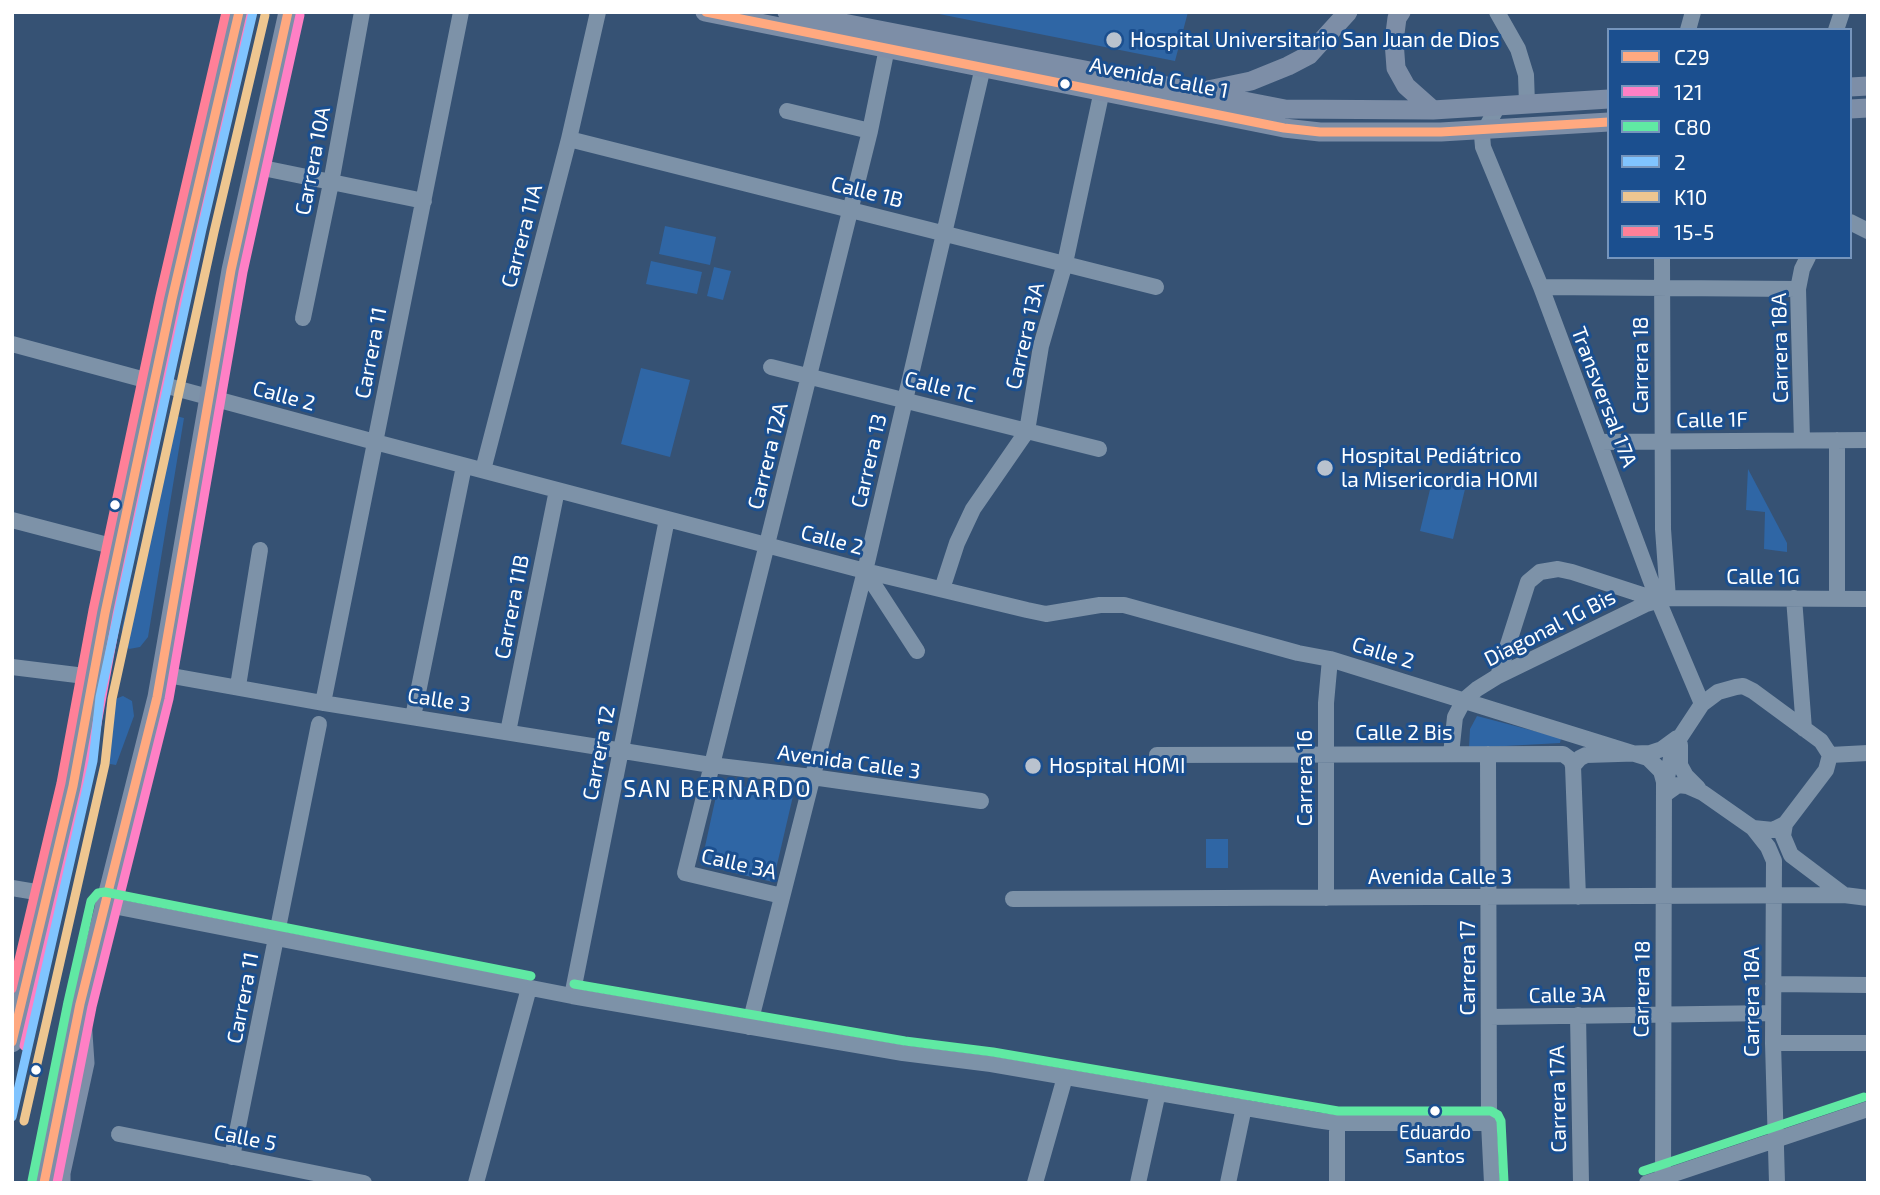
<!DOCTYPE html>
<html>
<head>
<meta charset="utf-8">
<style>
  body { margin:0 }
  #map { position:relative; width:1880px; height:1195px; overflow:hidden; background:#365274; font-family:"Exo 2",sans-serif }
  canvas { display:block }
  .frame { position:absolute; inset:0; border:14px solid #fff; pointer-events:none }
  .legend { position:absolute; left:1607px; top:28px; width:245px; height:231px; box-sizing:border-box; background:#1b4f8f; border:2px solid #7695bc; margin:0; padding:9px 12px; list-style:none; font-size:21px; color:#fff }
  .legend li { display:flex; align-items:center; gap:14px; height:35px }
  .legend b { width:35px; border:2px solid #7695bc }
</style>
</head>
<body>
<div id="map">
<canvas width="1880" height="1195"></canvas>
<div class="frame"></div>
<ul class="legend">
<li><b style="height:9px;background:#ffa980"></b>C29</li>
<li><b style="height:9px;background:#ff80c5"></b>121</li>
<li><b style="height:9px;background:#60e9a3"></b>C80</li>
<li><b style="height:9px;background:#80c4ff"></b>2</li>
<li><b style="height:9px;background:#eec690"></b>K10</li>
<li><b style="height:9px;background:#ff8098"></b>15-5</li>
</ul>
</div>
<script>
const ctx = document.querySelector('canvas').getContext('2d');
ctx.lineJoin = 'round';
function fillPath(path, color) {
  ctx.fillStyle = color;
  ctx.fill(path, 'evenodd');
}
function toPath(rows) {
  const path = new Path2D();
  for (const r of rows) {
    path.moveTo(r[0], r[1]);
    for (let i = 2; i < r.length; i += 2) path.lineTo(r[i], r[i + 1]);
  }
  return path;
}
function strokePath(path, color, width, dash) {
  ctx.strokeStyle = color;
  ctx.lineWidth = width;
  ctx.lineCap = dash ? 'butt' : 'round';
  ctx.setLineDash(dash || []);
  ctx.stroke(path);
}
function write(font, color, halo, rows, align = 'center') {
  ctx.font = font + ' "Exo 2",sans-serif';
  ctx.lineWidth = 6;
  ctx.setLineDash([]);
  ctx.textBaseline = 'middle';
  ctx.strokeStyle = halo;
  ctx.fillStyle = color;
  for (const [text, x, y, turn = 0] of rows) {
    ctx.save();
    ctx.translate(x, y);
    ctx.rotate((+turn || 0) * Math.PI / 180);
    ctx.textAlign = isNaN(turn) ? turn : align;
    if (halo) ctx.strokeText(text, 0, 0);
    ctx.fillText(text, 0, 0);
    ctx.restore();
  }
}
const green = toPath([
  [929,12,1188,12,1175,61],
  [665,226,716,237,710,265,659,254],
  [651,261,702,272,697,294,646,284],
  [714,267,731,271,723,300,707,296],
  [641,368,690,380,670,457,621,444],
  [172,415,184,418,148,637,140,647,129,649,122,639,122,627],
  [1748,469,1787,543,1787,552,1764,549,1765,512,1746,510],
  [1433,477,1466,485,1453,539,1420,531],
  [123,696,132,701,134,716,116,765,104,763,108,734,106,708,110,701],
  [1477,716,1561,738,1560,743,1469,748,1470,729],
  [724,784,790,793,793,796,773,882,701,865,718,787],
  [1206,839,1228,839,1228,868,1206,868]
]);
const minor = toPath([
  [1497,12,1518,49,1526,75,1527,104],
  [1688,30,1693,12],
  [1836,30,1842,12],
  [1498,106,1482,135,1483,147,1541,287,1658,600,1702,704],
  [787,111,870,131],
  [569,139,1156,287],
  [253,166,424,201],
  [1850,222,1868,231],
  [1662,257,1663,529,1668,598],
  [1541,287,1798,289],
  [303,318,331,183,362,12],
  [12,344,375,442,865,571,1027,610,1046,614,1100,605,1124,605,1298,653,1330,659,1648,758,1661,771,1664,782,1663,1183],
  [771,367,1099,449],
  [1802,440,1798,289,1802,269,1808,257],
  [1837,440,1837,599],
  [1599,442,1868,440],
  [483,470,569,139,598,12],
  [12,520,119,548],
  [865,571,917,651],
  [942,589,957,543,973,509,1027,431,1041,346,1065,263,1104,81],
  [1794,598,1804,729],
  [12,667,93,677],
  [161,674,323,703,711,765,812,777,981,801],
  [1498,676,1528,582,1540,572,1558,569,1572,572,1658,600],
  [238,686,260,550],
  [323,703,461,12],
  [413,717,464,466],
  [508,732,557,490],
  [1680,745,1680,765,1686,776,1698,788],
  [1451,754,1455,717,1464,700,1477,689,1498,676,1646,604,1668,598,1868,599],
  [1488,754,1489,1123,1492,1183],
  [1157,755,1563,754,1571,760,1573,766,1578,897],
  [1830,755,1868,753],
  [1573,766,1580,758,1586,755,1650,753,1662,749,1677,738],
  [1666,783,1673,748,1702,704,1718,692,1736,687,1743,686,1753,691,1821,741,1830,755],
  [1664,795,1678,785,1687,786,1703,793,1753,828,1773,830,1785,824,1826,770,1830,755],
  [1785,824,1783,836,1791,855,1844,895],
  [1753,828,1768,847,1774,861,1773,1043,1777,1183],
  [12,888,48,894],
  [782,896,685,873,870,131,887,48],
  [1326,898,1326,703,1330,659],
  [1013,899,1844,895,1868,898],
  [103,904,572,996,903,1053,991,1064,1316,1120,1337,1123,1489,1123],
  [1773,984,1868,985],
  [572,996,667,519],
  [1578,1015,1581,1183],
  [1489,1017,1773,1013],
  [749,1027,865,571,983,67],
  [1773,1043,1868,1043],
  [1337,1123,1337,1183],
  [119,1134,364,1183],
  [232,1157,319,724],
  [476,1183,529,988],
  [1035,1183,1065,1077],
  [1138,1183,1158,1092],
  [1228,1183,1244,1107],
  [1647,1183,1868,1109]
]);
const major = toPath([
  [705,12,1284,128,1320,132,1441,132,1609,122],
  [787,12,1285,109,1433,110,1609,99],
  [1401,12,1397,18,1394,41,1396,68,1406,86,1433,110],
  [1850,87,1868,86],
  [1208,90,1251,81,1288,66,1309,55,1348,12],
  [1850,109,1868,108],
  [12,1043,73,786,105,613,172,299,239,12],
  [44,1183,80,1004,157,697,231,270,288,12],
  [61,1183,61,1173,85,1063,82,1019]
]);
const bus1 = toPath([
  [706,12,1284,128,1320,132,1441,132,1609,122],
  [12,1042,73,786,105,613,172,299,239,12],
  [44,1183,80,1004,157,697,231,270,288,12]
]);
const bus2 = toPath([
  [24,1046,85,789,117,615,184,302,251,15],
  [57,1183,92,1007,169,699,243,272,300,15]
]);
const bus3 = toPath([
  [574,984,905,1041,993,1052,1338,1111,1491,1111,1498,1115,1501,1121,1504,1182],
  [1643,1171,1864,1097],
  [32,1181,68,1002,91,901,98,893,105,892,531,976]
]);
const bus4 = toPath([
  [12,1117,93,761,100,697,202,229,253,12]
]);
const bus5 = toPath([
  [24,1121,105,764,112,699,214,232,265,15]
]);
const bus6 = toPath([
  [12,989,61,783,93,610,160,296,226,12]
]);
const markers = [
  [1114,40,9,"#b9c2ce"],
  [1065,84,6,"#fff"],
  [1325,468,9,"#b9c2ce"],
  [115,505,6,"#fff"],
  [1033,766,9,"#b9c2ce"],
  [36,1070,6,"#fff"],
  [1435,1111,6,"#fff"]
];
const busNames = [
  ["Eduardo",1435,1133],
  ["Santos",1435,1157]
];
const poiNames = [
  ["Hospital Universitario San Juan de Dios",1130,40],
  ["Hospital Pediátrico",1341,456],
  ["la Misericordia HOMI",1341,480],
  ["Hospital HOMI",1049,766]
];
const streetNames = [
  ["Avenida Calle 1",1159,78,11],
  ["Carrera 10A",313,161,-79],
  ["Calle 1B",867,192,14],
  ["Carrera 11A",522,236,-75],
  ["Carrera 13A",1025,336,-77],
  ["Carrera 18A",1780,348,-91],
  ["Carrera 11",371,353,-79],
  ["Carrera 18",1641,365,-90],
  ["Calle 1C",940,387,14],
  ["Calle 2",284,396,15],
  ["Transversal 17A",1604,397,69],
  ["Calle 1F",1712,420,-1],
  ["Carrera 12A",768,456,-76],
  ["Carrera 13",869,461,-77],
  ["Calle 2",832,540,15],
  ["Calle 1G",1763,577],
  ["Carrera 11B",512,607,-79],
  ["Diagonal 1G Bis",1550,628,-27],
  ["Calle 2",1383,653,17],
  ["Calle 3",439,700,9],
  ["Calle 2 Bis",1404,733],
  ["Carrera 12",599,753,-79],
  ["Avenida Calle 3",849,762,8],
  ["Carrera 16",1305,778,-90],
  ["Calle 3A",739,864,13],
  ["Avenida Calle 3",1440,877],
  ["Carrera 17",1468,968,-90],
  ["Carrera 18",1642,989,-89],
  ["Calle 3A",1567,995,-1],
  ["Carrera 11",243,998,-79],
  ["Carrera 18A",1752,1002,-90],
  ["Carrera 17A",1558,1099,-91],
  ["Calle 5",245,1138,11]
];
const neighbourhoodNames = [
  ["SAN BERNARDO",718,789]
];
fillPath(green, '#2f66a5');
strokePath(minor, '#7d92a8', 16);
strokePath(major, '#7d8ea7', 19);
strokePath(bus1, '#ffa980', 9);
strokePath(bus2, '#ff80c5', 9);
strokePath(bus3, '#60e9a3', 9);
strokePath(bus4, '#80c4ff', 9);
strokePath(bus5, '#eec690', 9);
strokePath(bus6, '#ff8098', 9);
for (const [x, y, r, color] of markers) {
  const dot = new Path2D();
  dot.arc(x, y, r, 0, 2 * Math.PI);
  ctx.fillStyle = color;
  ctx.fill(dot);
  strokePath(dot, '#1b4f8f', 2.5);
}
write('19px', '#fff', '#1b4f8f', busNames);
write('21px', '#fff', '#1b4f8f', poiNames, 'left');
write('21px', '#fff', '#1b4f8f', streetNames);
ctx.letterSpacing = '2px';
write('23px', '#fff', '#1b4f8f', neighbourhoodNames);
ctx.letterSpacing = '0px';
</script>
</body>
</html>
